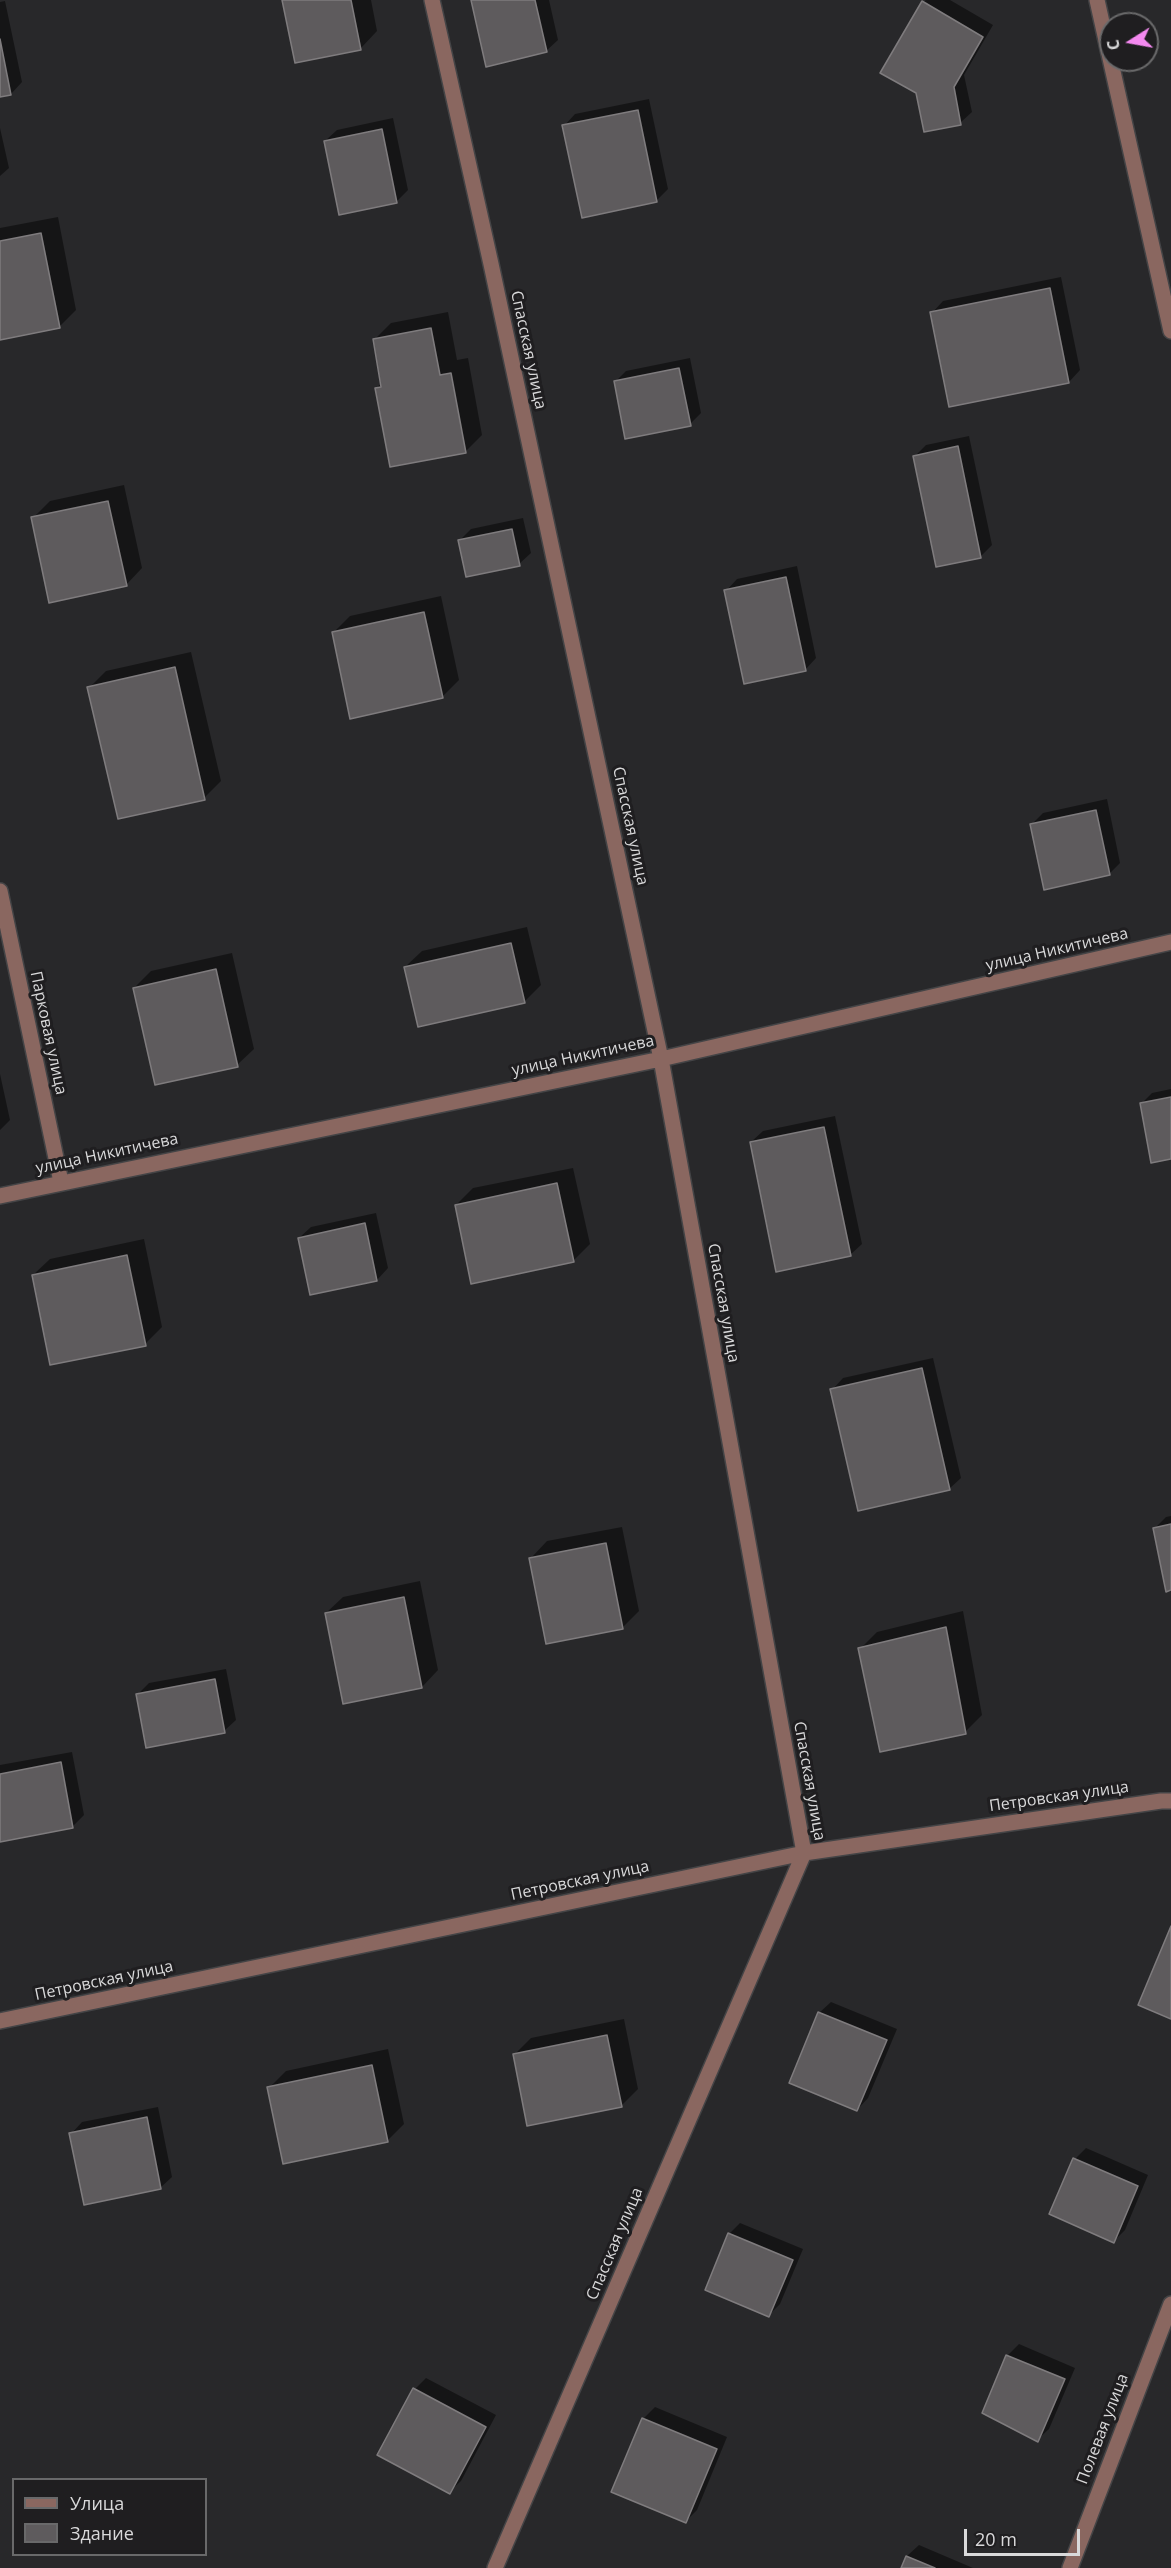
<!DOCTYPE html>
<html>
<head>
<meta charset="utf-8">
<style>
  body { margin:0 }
  #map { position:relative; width:1171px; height:2568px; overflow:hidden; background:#28282a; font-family:"Open Sans",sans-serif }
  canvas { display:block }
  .legend { position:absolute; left:12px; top:2478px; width:195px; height:78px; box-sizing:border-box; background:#1f1e20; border:2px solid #69696a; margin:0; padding:8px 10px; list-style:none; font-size:18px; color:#d9d9da }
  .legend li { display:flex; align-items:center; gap:12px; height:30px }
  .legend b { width:30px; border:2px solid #69696a }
  .north { position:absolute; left:1099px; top:12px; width:60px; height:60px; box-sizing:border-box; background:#1f1e20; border:2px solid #69696a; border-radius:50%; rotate:259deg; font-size:16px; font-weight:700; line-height:24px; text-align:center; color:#d9d9da }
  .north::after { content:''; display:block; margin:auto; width:21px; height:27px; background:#f489f0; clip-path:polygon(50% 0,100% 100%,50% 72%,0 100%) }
  .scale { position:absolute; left:964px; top:2529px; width:116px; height:27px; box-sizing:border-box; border:3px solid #d9d9da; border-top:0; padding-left:8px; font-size:18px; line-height:21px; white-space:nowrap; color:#d9d9da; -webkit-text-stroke:4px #1f1e20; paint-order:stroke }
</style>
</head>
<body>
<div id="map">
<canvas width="1171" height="2568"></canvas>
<ul class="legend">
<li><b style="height:8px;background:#8a6760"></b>Улица</li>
<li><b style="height:16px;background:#5e5b5d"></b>Здание</li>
</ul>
<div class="north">С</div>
<div class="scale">20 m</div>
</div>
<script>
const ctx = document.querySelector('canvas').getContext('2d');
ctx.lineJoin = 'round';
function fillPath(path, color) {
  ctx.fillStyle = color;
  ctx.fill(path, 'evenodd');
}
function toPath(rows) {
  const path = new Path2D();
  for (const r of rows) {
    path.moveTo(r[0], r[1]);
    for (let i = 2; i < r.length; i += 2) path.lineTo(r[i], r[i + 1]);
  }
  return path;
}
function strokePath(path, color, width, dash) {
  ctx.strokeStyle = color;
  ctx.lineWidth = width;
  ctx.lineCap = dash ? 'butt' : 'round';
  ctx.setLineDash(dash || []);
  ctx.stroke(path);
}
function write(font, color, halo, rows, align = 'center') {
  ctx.font = font + ' "Open Sans",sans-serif';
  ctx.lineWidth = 6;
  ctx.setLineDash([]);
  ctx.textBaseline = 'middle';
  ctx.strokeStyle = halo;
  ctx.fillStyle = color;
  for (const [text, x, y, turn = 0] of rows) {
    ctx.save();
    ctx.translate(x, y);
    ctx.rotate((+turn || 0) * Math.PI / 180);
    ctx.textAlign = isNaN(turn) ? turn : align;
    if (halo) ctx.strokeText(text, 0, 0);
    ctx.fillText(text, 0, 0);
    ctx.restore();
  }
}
const shadow = toPath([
  [283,0,371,0,377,31,361,48,296,62],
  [472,0,549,0,558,40,546,51],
  [926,0,950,0,993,25,964,75,972,112,960,123,923,2],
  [5,1,22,82,11,94,0,96,0,2],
  [649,99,668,189,656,201,564,126,575,114],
  [393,118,408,190,396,202,325,141,337,130],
  [0,128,9,168,0,176],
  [58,217,76,310,59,327,0,338,0,228],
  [1061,277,1080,370,1069,382,951,406,932,313,943,301],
  [448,312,457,360,468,358,482,435,465,452,376,388,382,383,374,340,391,323],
  [690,358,701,413,690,424,615,382,626,371],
  [969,436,992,545,980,557,915,456,926,445],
  [124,485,142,568,126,585,33,518,50,501],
  [523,518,531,553,519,564,460,540,471,529],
  [797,566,816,658,805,670,726,591,737,579],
  [441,596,459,680,442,697,333,633,350,616],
  [191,652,221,781,204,798,89,688,106,671],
  [1107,799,1120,863,1109,874,1031,825,1043,813],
  [527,927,541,985,524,1002,405,967,422,951],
  [232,953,254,1049,237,1065,134,988,151,971],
  [0,1074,10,1120,0,1130],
  [1171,1089,1171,1158,1141,1104,1152,1093],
  [835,1116,862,1244,850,1255,751,1142,763,1131],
  [573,1168,590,1244,573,1261,456,1205,473,1188],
  [376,1213,388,1268,377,1280,299,1238,311,1227],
  [144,1239,162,1327,145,1344,33,1275,50,1259],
  [933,1358,961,1478,949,1489,832,1390,843,1378],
  [1171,1516,1171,1589,1154,1529,1166,1517],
  [622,1527,639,1611,622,1628,531,1558,547,1541],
  [420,1581,438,1670,422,1687,326,1613,343,1597],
  [963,1611,982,1715,965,1732,860,1649,877,1632],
  [226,1669,236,1720,224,1731,138,1694,149,1683],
  [72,1752,84,1815,72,1827,0,1840,0,1765],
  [831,2002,897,2029,868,2098,857,2110,819,2013],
  [624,2019,638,2089,621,2106,514,2055,531,2038],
  [388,2049,404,2124,387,2141,269,2088,286,2071],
  [158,2107,172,2177,160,2188,71,2134,82,2122],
  [1086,2148,1148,2175,1125,2230,1114,2241,1075,2159],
  [740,2223,803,2249,780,2304,769,2315,729,2234],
  [1019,2344,1075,2368,1049,2429,1037,2440,984,2413,1008,2355],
  [426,2378,496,2415,461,2481,449,2492,415,2389],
  [655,2407,727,2437,697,2510,686,2521,613,2491,643,2419],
  [919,2545,973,2568,902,2568,907,2556]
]);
const building = toPath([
  [282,0,351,0,361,50,295,63,282,0],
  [471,0,535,0,547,52,486,67,471,0],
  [922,1,983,37,954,87,961,125,924,132,916,93,880,73,922,1],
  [0,39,11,95,0,97,0,39],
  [638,110,657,202,582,218,562,125,638,110],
  [382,129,397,203,339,215,324,141,382,129],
  [41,233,60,328,0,340,0,241,41,233],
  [1050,288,1069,383,949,407,930,312,1050,288],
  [431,328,440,375,451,373,466,453,390,467,375,388,381,387,373,339,431,328],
  [679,368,691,426,625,439,614,381,679,368],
  [958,446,981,558,936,567,913,456,958,446],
  [108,501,127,586,49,603,31,517,108,501],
  [512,529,520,566,466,577,458,540,512,529],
  [786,577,806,671,744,684,724,590,786,577],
  [424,612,443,698,350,719,332,632,424,612],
  [175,667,205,800,118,819,87,687,175,667],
  [1096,810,1110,875,1044,890,1030,824,1096,810],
  [511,943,525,1003,418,1027,404,967,511,943],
  [216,969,238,1067,155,1085,133,988,216,969],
  [1171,1097,1171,1159,1151,1163,1140,1103,1171,1097],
  [824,1127,851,1256,776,1272,750,1142,824,1127],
  [557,1183,574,1262,471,1284,455,1205,557,1183],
  [365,1223,377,1281,310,1295,298,1238,365,1223],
  [127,1255,146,1346,50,1365,32,1275,127,1255],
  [922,1368,950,1490,858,1511,830,1389,922,1368],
  [1171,1524,1171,1590,1166,1592,1153,1528,1171,1524],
  [606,1543,623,1629,546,1644,529,1558,606,1543],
  [404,1597,422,1688,343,1704,325,1613,404,1597],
  [946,1627,966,1734,880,1752,858,1648,946,1627],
  [215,1679,225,1733,146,1748,136,1694,215,1679],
  [61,1762,73,1828,0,1842,0,1774,61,1762],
  [1171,1926,1171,2019,1138,2005,1171,1926],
  [818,2012,887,2040,857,2111,789,2083,818,2012],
  [607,2035,622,2107,527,2126,513,2054,607,2035],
  [372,2065,388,2142,283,2164,267,2087,372,2065],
  [147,2117,161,2189,84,2205,69,2133,147,2117],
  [1073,2158,1138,2186,1114,2243,1049,2214,1073,2158],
  [728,2233,793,2260,769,2317,705,2290,728,2233],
  [1006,2355,1065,2379,1038,2442,982,2413,1006,2355],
  [413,2388,486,2427,450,2494,377,2455,413,2388],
  [642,2418,717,2449,686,2523,611,2492,642,2418],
  [906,2556,935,2568,901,2568,906,2556]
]);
const minor = toPath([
  [432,0,491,264,661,1059,804,1853,495,2568],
  [1097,0,1171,331],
  [0,891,61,1182],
  [0,1196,661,1059,1171,942],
  [0,2021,804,1853,1161,1801,1171,1801],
  [1070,2568,1171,2304]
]);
const streetNames = [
  ["Спасская улица",528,350,78],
  ["Спасская улица",630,826,78],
  ["улица Никитичева",1057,950,-13],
  ["Парковая улица",48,1033,78],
  ["улица Никитичева",583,1056,-12],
  ["улица Никитичева",107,1154,-12],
  ["Спасская улица",723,1303,80],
  ["Спасская улица",809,1781,80],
  ["Петровская улица",1059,1797,-8],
  ["Петровская улица",580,1881,-12],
  ["Петровская улица",104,1981,-12],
  ["Спасская улица",615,2244,-67],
  ["Полевая улица",1103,2429,-69]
];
fillPath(shadow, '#0007');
fillPath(building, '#5e5b5d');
strokePath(building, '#7f7c7e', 1.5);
strokePath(minor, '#444446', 18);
strokePath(minor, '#8a6760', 15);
write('16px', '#d9d9da', '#1f1e20', streetNames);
</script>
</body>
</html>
